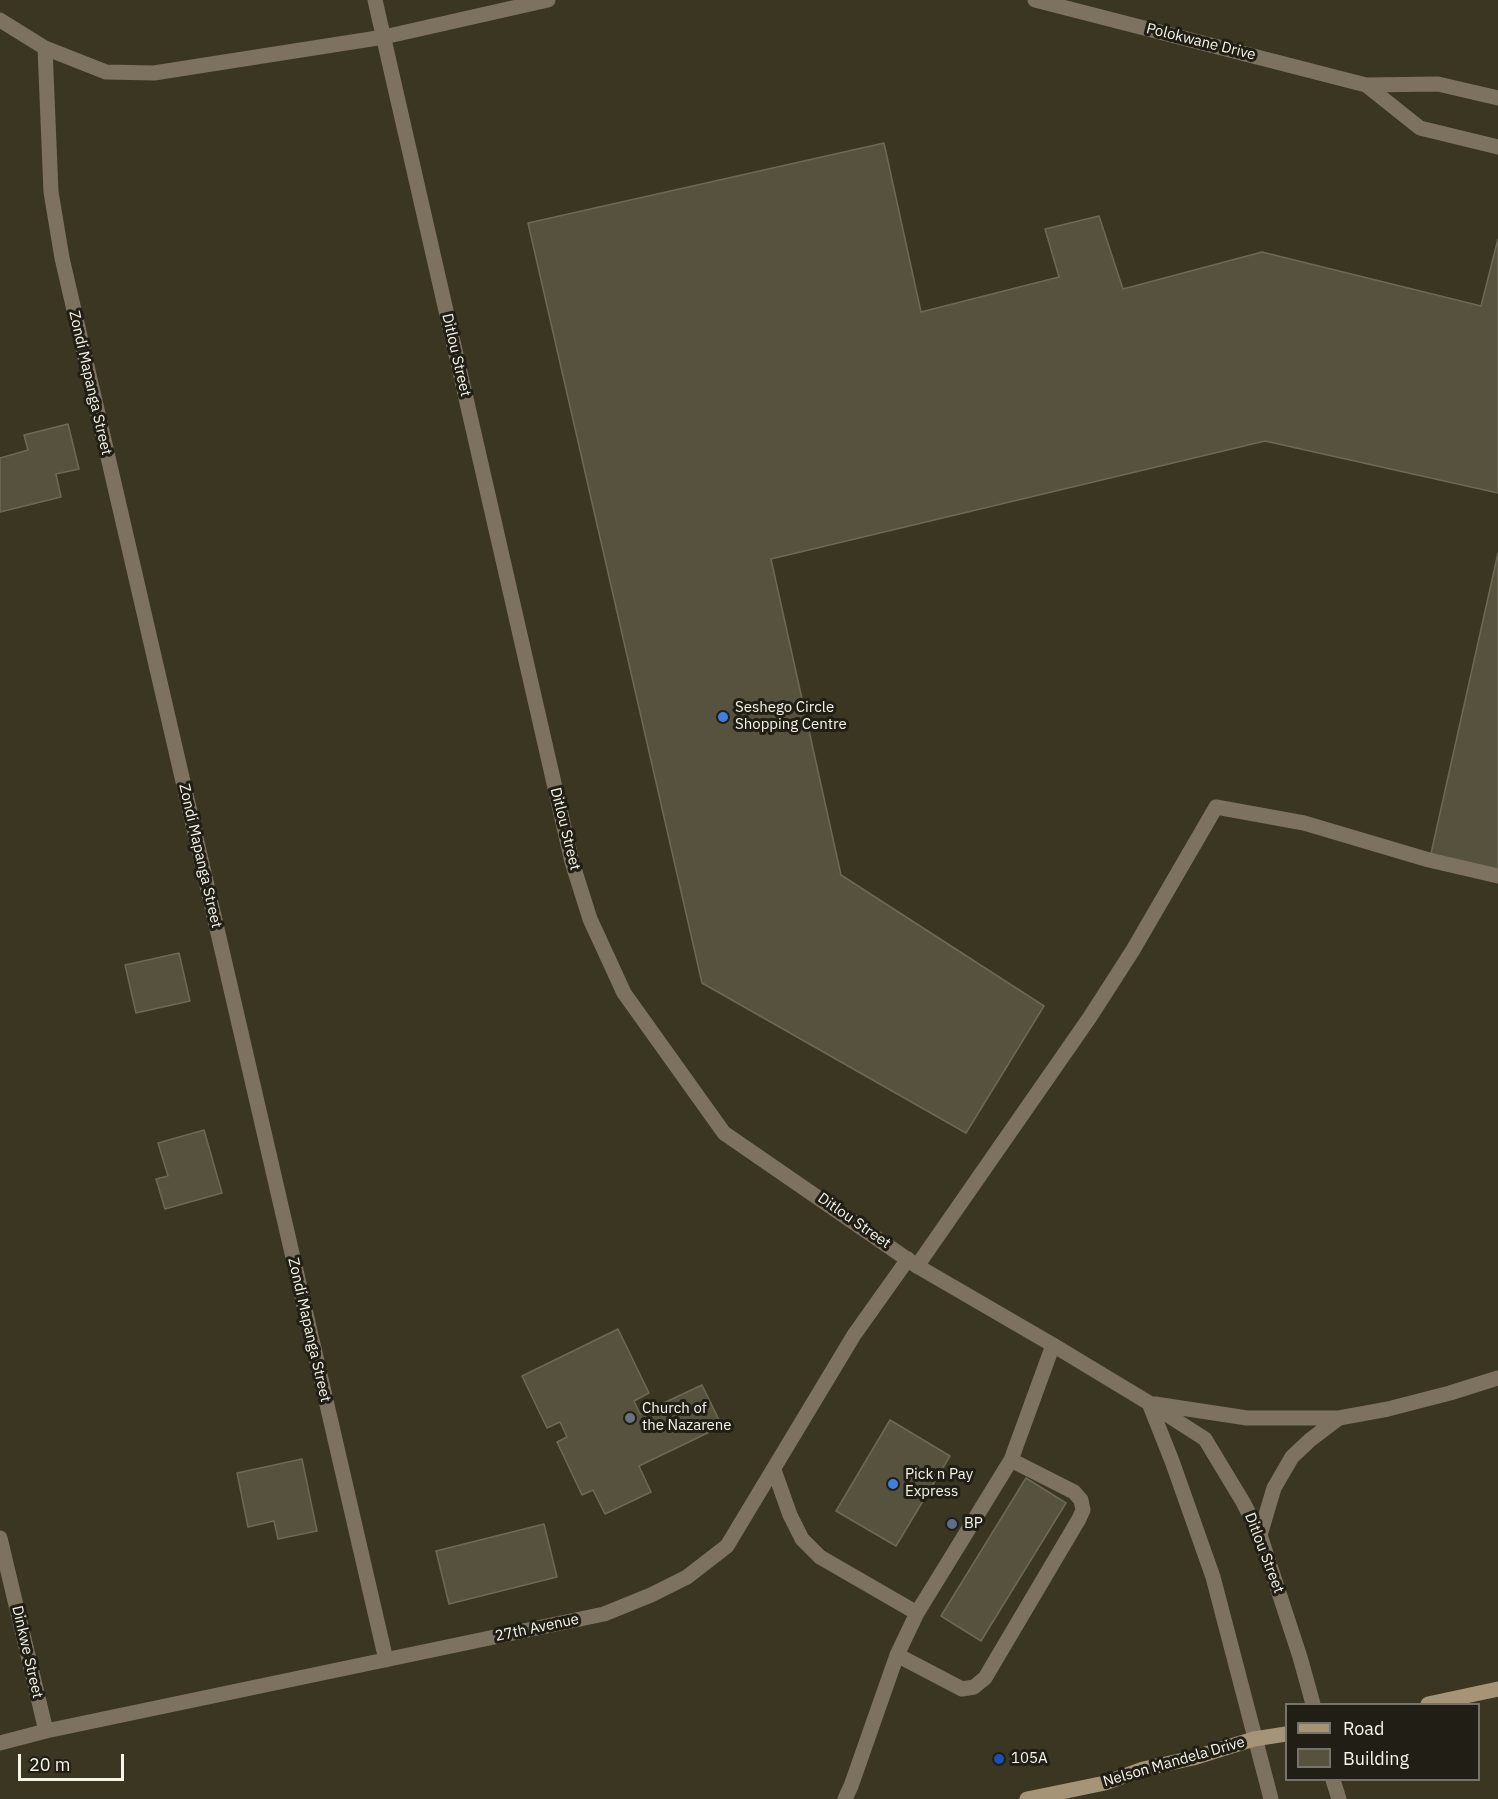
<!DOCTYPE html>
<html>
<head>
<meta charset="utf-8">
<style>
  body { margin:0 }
  #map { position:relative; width:1498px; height:1799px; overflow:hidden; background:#3b3622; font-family:"IBM Plex Sans",sans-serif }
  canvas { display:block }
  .legend { position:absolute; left:1285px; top:1703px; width:195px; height:78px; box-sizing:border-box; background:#201e15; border:2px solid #767469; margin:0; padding:8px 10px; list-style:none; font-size:18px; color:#f7f4e8 }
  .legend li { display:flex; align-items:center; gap:12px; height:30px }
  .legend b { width:30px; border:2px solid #767469 }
  .scale { position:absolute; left:18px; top:1754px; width:106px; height:27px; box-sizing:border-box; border:3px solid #f7f4e8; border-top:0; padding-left:8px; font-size:18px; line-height:21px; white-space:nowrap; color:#f7f4e8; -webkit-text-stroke:4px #201e15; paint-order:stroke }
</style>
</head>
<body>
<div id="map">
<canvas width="1498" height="1799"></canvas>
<ul class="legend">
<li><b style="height:8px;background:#a59475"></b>Road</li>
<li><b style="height:16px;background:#57523d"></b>Building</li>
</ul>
<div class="scale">20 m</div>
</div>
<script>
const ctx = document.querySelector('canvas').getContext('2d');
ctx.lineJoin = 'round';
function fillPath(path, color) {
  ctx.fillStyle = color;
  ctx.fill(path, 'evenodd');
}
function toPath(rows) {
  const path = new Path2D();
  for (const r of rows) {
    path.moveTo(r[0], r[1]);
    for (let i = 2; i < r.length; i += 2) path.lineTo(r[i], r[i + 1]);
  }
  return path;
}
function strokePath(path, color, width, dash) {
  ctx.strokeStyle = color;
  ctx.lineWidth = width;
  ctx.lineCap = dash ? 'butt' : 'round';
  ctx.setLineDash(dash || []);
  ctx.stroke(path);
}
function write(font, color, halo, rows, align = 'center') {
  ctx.font = font + ' "IBM Plex Sans",sans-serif';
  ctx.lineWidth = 6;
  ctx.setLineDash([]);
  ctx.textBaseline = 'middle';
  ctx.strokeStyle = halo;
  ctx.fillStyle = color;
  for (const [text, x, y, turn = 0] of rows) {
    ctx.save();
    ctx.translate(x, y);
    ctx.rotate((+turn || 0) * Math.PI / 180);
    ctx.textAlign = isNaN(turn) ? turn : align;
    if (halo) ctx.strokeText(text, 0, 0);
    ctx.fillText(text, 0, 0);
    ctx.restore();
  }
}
const building = toPath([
  [884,143,921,312,1059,277,1045,229,1099,216,1123,289,1262,252,1481,306,1498,239,1498,493,1265,441,771,559,841,875,1044,1006,966,1133,702,983,528,223,884,143],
  [68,424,79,469,56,474,61,497,0,512,0,458,28,450,24,435,68,424],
  [1498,553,1498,873,1430,858,1498,553],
  [179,953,190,1001,136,1013,125,965,179,953],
  [204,1130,222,1193,165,1209,156,1179,168,1176,158,1143,204,1130],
  [618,1329,649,1393,634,1401,640,1414,702,1385,722,1426,639,1466,651,1492,605,1514,593,1490,582,1495,557,1442,567,1437,560,1422,547,1428,522,1376,618,1329],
  [890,1420,950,1456,896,1546,836,1511,890,1420],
  [302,1459,317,1531,278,1539,274,1521,248,1527,237,1473,302,1459],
  [1026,1478,1066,1503,981,1641,941,1616,1026,1478],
  [544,1524,557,1577,449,1604,436,1551,544,1524]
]);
const service = toPath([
  [917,1266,1090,1017,1133,950,1216,807,1304,823,1429,860,1498,876],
  [774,1470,790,1515,802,1539,820,1557,917,1613],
  [897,1655,962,1689,974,1687,985,1678,1079,1519,1083,1510,1081,1500,1074,1492,1011,1460],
  [845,1799,851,1786,897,1655,917,1613,1011,1460,1053,1345]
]);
const minor = toPath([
  [0,20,45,48,106,72,154,73,384,37],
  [45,48,51,192,62,258,386,1660],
  [0,1538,46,1731],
  [0,1743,46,1731,604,1614,651,1595,687,1577,727,1546,854,1335,908,1259]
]);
const tertiary = toPath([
  [375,0,572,862,590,919,624,993,724,1133,917,1266,1053,1345,1149,1403,1205,1439,1243,1502,1260,1535,1300,1657,1313,1704],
  [1035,0,1366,85,1438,84,1498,98],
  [384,37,548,0],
  [1366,85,1420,128,1498,147],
  [1149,1403,1172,1461,1213,1577,1271,1799],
  [1155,1404,1247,1418,1339,1418,1388,1409,1450,1393,1498,1378],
  [1260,1535,1274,1488,1292,1457,1310,1440,1339,1418],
  [1333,1780,1339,1799]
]);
const secondary = toPath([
  [1428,1704,1498,1689],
  [1027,1799,1105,1783,1143,1769,1193,1758,1254,1739,1286,1734]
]);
const markers = [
  [723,717,6,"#3f7fe0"],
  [630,1418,6,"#6b7280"],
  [893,1484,6,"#3f7fe0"],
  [952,1524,6,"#5c6f8a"],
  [999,1759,6,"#1a4fb4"]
];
const streetNames = [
  ["Polokwane Drive",1201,42,14],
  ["Ditlou Street",456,355,77],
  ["Zondi Mapanga Street",90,383,77],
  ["Ditlou Street",565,829,76],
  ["Zondi Mapanga Street",200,856,77],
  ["Ditlou Street",854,1221,35],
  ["Zondi Mapanga Street",309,1330,77],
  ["Ditlou Street",1264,1553,69],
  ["27th Avenue",537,1628,-12],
  ["Dinkwe Street",27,1652,77],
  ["Nelson Mandela Drive",1174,1762,-16]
];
const poiNames = [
  ["Seshego Circle",735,708],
  ["Shopping Centre",735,725],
  ["Church of",642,1409],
  ["the Nazarene",642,1426],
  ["Pick n Pay",905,1475],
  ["Express",905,1492],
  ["BP",964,1524],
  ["105A",1011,1759]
];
fillPath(building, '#57523d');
strokePath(building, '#6e6953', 1.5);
strokePath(service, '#7d725f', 15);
strokePath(minor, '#7d725f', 15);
strokePath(tertiary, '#7d725f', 15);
strokePath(secondary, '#a59475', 15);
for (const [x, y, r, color] of markers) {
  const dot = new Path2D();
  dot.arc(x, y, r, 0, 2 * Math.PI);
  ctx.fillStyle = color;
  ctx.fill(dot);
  strokePath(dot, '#201e15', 2);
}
write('15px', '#f7f4e8', '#201e15', streetNames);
write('15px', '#f7f4e8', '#201e15', poiNames, 'left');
</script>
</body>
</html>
